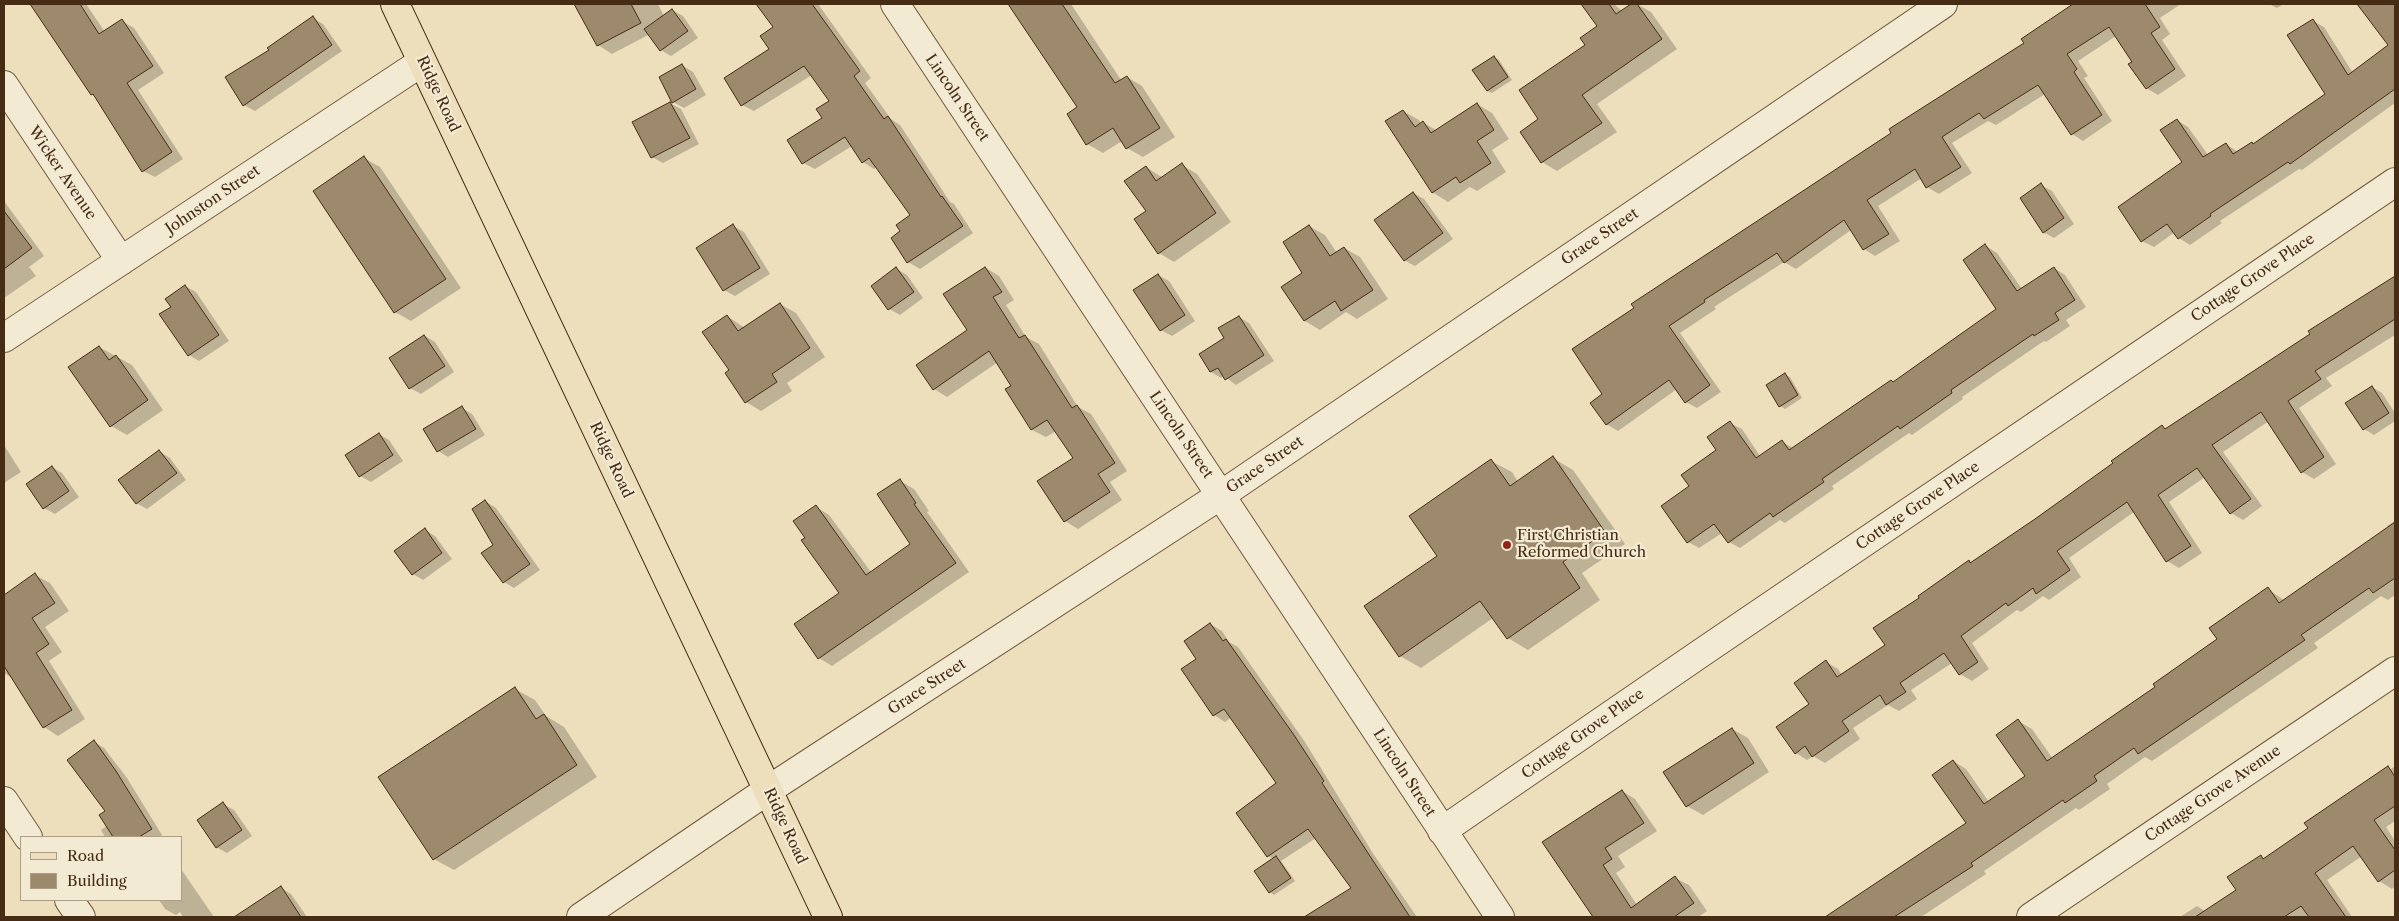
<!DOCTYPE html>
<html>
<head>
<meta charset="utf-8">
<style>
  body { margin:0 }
  #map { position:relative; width:2399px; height:921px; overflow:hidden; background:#eddfbc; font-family:"Libre Caslon Text",serif }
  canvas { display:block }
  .frame { position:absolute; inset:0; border:5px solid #462c15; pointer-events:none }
  .legend { position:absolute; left:20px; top:836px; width:162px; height:65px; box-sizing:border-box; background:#f3ead3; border:1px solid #ae9e87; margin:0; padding:6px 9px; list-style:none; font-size:15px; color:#462c15 }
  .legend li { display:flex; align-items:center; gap:10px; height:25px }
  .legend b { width:25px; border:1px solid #ae9e87 }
</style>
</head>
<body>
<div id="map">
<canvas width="2399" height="921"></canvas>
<div class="frame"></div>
<ul class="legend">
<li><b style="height:6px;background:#eddfbc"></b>Road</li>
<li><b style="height:14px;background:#9d896c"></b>Building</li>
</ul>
</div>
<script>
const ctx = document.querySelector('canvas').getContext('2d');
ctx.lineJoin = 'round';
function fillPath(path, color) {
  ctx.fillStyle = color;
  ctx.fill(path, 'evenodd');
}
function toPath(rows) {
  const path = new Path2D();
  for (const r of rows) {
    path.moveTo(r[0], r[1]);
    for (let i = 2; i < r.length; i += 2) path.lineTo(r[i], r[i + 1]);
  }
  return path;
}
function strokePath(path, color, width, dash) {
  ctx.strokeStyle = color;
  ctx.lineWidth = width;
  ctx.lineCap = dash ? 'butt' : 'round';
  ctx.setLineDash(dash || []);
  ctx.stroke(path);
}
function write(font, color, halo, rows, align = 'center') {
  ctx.font = font + ' "Libre Caslon Text",serif';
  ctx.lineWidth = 4.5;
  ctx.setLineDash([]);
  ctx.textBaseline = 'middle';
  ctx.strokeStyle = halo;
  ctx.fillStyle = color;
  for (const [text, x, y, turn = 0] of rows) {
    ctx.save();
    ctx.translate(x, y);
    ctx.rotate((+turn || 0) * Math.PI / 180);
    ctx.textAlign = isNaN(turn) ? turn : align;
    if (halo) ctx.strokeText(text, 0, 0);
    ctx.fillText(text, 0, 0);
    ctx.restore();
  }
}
const shadow = toPath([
  [31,4,86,4,105,32,122,21,134,28,164,73,138,90,183,159,155,177,143,171,96,97,92,94],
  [576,4,658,4,664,16,672,10,683,16,698,38,671,56,661,50,650,34,612,54,598,45],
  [758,4,818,4,871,78,865,83,891,119,900,125,950,202,954,204,973,233,920,269,908,262,902,232,912,215,877,167,874,169,863,162,852,146,815,169,803,163,830,101,812,75,754,111,742,105,771,49,774,28],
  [1016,4,1071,4,1121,80,1127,77,1142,86,1175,137,1143,157,1127,148,1122,141,1103,153,1087,144,1068,114,1078,108,1012,7],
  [1594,4,1614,4,1622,11,1633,4,1637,4,1651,12,1677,49,1597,104,1617,132,1557,171,1542,162,1540,119,1599,27,1586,9],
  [2080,4,2181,4,2160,18,2170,34,2162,40,2186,76,2158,95,2146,88,2134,62,2116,36,2078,61,2088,76,2084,78,2112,121,2083,141,2072,134,2045,94,1996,125,1988,121,1952,143,1972,173,1939,194,1927,187,1922,178,1878,206,1900,241,1875,256,1864,249,1851,230,1796,269,1784,262,1714,307,1716,309,1680,333,1721,392,1697,408,1686,402,1677,389,1618,431,1606,424,1604,395,1574,349,2025,44],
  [2269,4,2284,4,2277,8],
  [2359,4,2395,4,2395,103,2302,170,2299,169,2220,221,2222,223,2190,245,2179,238,2175,232,2154,247,2142,241,2184,163,2177,120,2188,127,2208,155,2226,144,2238,152,2254,145,2326,95,2313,21,2324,27,2353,73,2390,46],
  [313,18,323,24,342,51,255,111,244,105,270,50],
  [1494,57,1499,60,1512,80,1492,93,1487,91],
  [682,65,693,72,706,95,684,108,673,102],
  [670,103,681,109,699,144,663,163,652,157],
  [1477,104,1492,113,1509,139,1492,150,1506,172,1477,191,1470,187,1448,202,1432,192,1403,111,1419,120,1421,124,1424,123,1436,130],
  [364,158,380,167,461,288,411,321,395,312,315,191],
  [1182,165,1197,174,1231,222,1174,262,1159,253,1148,211,1146,167,1163,178],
  [2041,185,2052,191,2074,224,2054,238,2043,232],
  [1413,193,1424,199,1453,239,1415,266,1404,260],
  [4,201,44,256,29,267,36,276,4,298],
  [733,226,744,232,770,274,735,296,724,290],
  [1309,226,1325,235,1337,253,1344,248,1360,257,1388,299,1357,319,1346,312,1320,330,1305,321,1304,273],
  [1986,246,1997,253,2022,289,2054,268,2065,275,2086,307,2066,320,2070,326,2046,342,2044,341,1962,397,1963,399,1912,435,1909,433,1832,486,1834,489,1785,523,1780,520,1740,548,1729,542,1722,533,1699,548,1688,542,1691,486,1717,450,1730,423,1742,429,1760,456,1782,442,1793,448,1894,383,1998,309],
  [986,268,999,276,1014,300,1006,305,1026,337,1039,344,1078,407,1091,414,1127,471,1110,482,1122,500,1078,529,1065,521,1075,458,1056,431,1046,437,1032,430,1007,390,1013,386,998,362,947,397,934,389,968,330],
  [897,269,907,275,923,298,900,315,889,309],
  [1158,275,1169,281,1195,321,1172,336,1161,330],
  [2395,277,2395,335,2326,378,2332,386,2299,408,2336,464,2314,479,2302,472,2269,421,2223,452,2262,506,2243,520,2231,513,2205,477,2169,502,2202,553,2179,568,2167,561,2134,512,2069,558,2081,577,2049,600,2043,596,2021,612,2017,610,1972,643,1989,669,1972,681,1960,674,1952,663,1911,690,1917,699,1899,711,1888,705,1853,728,1860,739,1825,763,1813,756,1807,760,1796,753,1826,662,1838,669,1842,675,1887,645,1921,598,1969,562,1971,563,2115,464,2162,427,2166,429,2312,334,2310,331],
  [185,286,196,292,229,341,199,361,189,355,173,307],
  [780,304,796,313,825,357,787,383,792,391,761,411,746,402,730,371,727,316,745,328],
  [1239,317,1249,323,1274,361,1236,385,1224,376,1221,378,1211,372],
  [425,336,435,342,454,372,421,394,410,388],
  [99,347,132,365,163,410,127,435,111,426],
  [1785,375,1790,377,1802,398,1785,409,1780,406],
  [2372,387,2382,393,2395,413,2395,421,2374,435,2364,429],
  [462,408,472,414,485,435,448,457,438,451],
  [379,434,389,440,403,461,371,482,360,476],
  [4,445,21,472,4,483],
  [159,451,170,458,186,480,147,509,136,503],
  [1553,458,1573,470,1625,544,1582,573,1600,600,1528,650,1508,638,1493,618,1421,668,1400,656,1366,607,1439,556,1491,461,1512,472,1518,482],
  [52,467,62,473,79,497,55,514,44,508,28,484],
  [900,481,914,489,929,511,927,512,969,572,832,666,819,658,840,593,806,538,816,507,829,515,871,572,911,544],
  [485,501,496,508,540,570,514,588,504,582,483,553,495,545],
  [2395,521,2395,595,2388,600,2381,596,2314,643,2318,648,2152,761,2145,757,2107,784,2110,789,2079,810,2076,808,1984,871,1986,874,1921,917,1827,917,1968,823,1953,761,1966,769,1989,802,2026,777,2018,721,2032,729,2053,759,2156,687,2219,640,2268,589,2284,600,2389,528,2387,526],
  [425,530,435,536,452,559,423,580,413,574],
  [35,575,50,583,69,611,45,627,62,652,49,661,85,719,58,736,44,727,14,679,4,673,4,607,17,598],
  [1210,624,1222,631,1229,642,1238,647,1305,742,1374,855,1417,917,1306,917,1353,888,1316,838,1281,861,1295,881,1274,895,1270,892,1274,859,1268,856,1278,784,1232,717,1225,722,1214,715,1198,659],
  [515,689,535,700,546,716,564,727,597,777,454,870,434,859],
  [1732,729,1748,738,1769,772,1703,815,1687,806],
  [94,742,104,748,127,778,162,835,160,837,105,837,101,830,107,826,107,811],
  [2395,766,2395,821,2386,827,2395,841,2395,886,2392,889,2379,881,2362,856,2327,880,2352,917,2180,917,2197,906,2206,912,2238,891,2261,857,2265,859,2310,829,2388,767,2391,769],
  [1622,791,1635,799,1657,831,1618,856,1625,867,1616,873,1637,905,1675,878,1689,885,1707,911,1698,917,1593,917,1544,842],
  [223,804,234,810,252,836,227,853,216,847],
  [181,869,214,917,183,917,180,912,176,915,165,909,159,900,181,900],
  [281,888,291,894,307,917,236,917]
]);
const building = toPath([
  [30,4,80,4,99,34,122,19,153,66,127,83,172,152,142,172,93,94,91,95,30,4],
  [574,4,631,4,641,23,597,46,574,4],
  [756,4,812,4,860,71,854,76,884,119,888,116,941,197,942,196,963,226,907,263,891,238,900,231,896,225,910,215,869,158,862,163,845,137,802,164,787,140,822,118,816,109,829,101,804,66,741,106,724,78,769,49,760,36,773,27,756,4],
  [1008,4,1062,4,1115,83,1127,76,1160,128,1126,149,1113,128,1086,145,1067,114,1077,107,1008,4],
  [1581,4,1609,4,1616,14,1631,4,1637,4,1662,39,1582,95,1602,123,1541,163,1520,132,1538,119,1519,90,1585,45,1580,38,1597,26,1581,4],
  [2073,4,2145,4,2160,27,2151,33,2175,69,2146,89,2128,64,2132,62,2109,27,2067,54,2077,69,2074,72,2102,115,2071,135,2038,85,1984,119,1979,113,1942,137,1961,167,1926,188,1915,169,1867,200,1889,234,1863,250,1844,220,1784,263,1777,253,1704,300,1705,302,1669,326,1710,385,1685,403,1669,380,1606,425,1590,403,1602,394,1572,349,1634,308,1631,304,1891,133,1889,129,2024,43,2021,39,2073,4],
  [2357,4,2395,4,2395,89,2290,164,2288,162,2210,214,2211,216,2178,239,2167,224,2141,242,2118,207,2182,162,2160,130,2177,119,2203,157,2226,143,2233,154,2252,142,2253,144,2325,94,2287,35,2313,19,2348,75,2388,45,2357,4],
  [672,9,688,31,660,51,644,29,672,9],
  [313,16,332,45,243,106,225,77,269,50,267,48,313,16],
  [1494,56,1508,77,1487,91,1472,70,1494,56],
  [682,64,696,89,672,103,659,77,682,64],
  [670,102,690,138,651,158,632,122,670,102],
  [1477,103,1494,130,1477,141,1491,163,1460,183,1456,177,1432,193,1385,121,1403,110,1415,127,1423,121,1431,133,1477,103],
  [364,156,446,279,394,313,313,191,364,156],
  [1182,163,1216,213,1158,254,1134,219,1146,211,1124,181,1146,166,1156,181,1182,163],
  [2041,183,2064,218,2043,233,2020,198,2041,183],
  [1413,192,1443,233,1404,261,1374,220,1413,192],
  [4,211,32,248,4,269,4,211],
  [733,224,760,268,723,291,696,248,733,224],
  [1309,225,1330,256,1344,247,1373,290,1341,311,1335,301,1304,321,1281,287,1302,273,1283,242,1309,225],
  [1985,244,2017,291,2054,267,2075,300,2055,313,2059,320,2034,336,2033,334,1951,390,1952,393,1900,429,1898,426,1822,479,1824,482,1773,517,1770,513,1728,543,1714,524,1687,543,1661,506,1689,486,1681,475,1716,450,1707,437,1730,421,1756,458,1782,440,1789,450,1891,380,1893,382,1996,309,1963,260,1985,244],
  [896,267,914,292,888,310,871,286,896,267],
  [985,267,1002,292,993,297,1019,338,1025,335,1072,408,1077,405,1115,463,1098,474,1110,492,1064,522,1037,481,1073,458,1047,420,1031,430,1005,389,1011,386,989,351,933,390,916,365,967,330,943,294,985,267],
  [1158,274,1185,315,1160,331,1133,290,1158,274],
  [2395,276,2395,319,2315,371,2321,379,2288,401,2324,457,2301,473,2261,412,2212,445,2251,499,2230,514,2197,468,2158,495,2191,546,2166,562,2127,502,2057,551,2070,570,2036,594,2033,588,2008,606,2006,603,1961,636,1978,662,1959,675,1944,653,1900,683,1906,692,1886,705,1880,695,1842,721,1849,731,1812,757,1805,746,1795,754,1776,727,1809,704,1794,683,1826,660,1837,677,1885,645,1873,628,1919,598,1918,596,1969,560,1970,563,2035,519,2113,463,2111,461,2162,425,2165,429,2310,334,2308,331,2395,276],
  [185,285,219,335,188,356,159,314,171,307,165,299,185,285],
  [780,303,810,348,772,374,777,382,745,403,725,373,729,370,702,332,727,315,738,331,780,303],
  [1239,316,1264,355,1225,380,1218,368,1210,372,1199,354,1224,338,1218,328,1239,316],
  [424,335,445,366,409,389,389,358,424,335],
  [99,346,109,360,116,355,148,400,110,427,68,367,99,346],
  [1785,373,1798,395,1779,407,1766,385,1785,373],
  [2372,386,2389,413,2363,430,2345,403,2372,386],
  [462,406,476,429,437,452,423,429,462,406],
  [379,433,393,455,359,477,345,455,379,433],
  [159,450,177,473,136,504,118,480,159,450],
  [1553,456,1605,532,1563,562,1580,588,1507,639,1480,601,1399,657,1364,606,1437,556,1409,516,1491,459,1510,486,1553,456],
  [52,466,69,491,43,509,26,484,52,466],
  [900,479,916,503,914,504,956,563,818,659,794,624,839,593,801,540,805,538,793,521,816,505,866,575,910,544,877,494,900,479],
  [485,500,530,564,503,583,481,553,493,545,472,509,485,500],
  [2395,522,2395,578,2373,593,2369,588,2301,635,2305,640,2138,754,2134,748,2094,776,2097,781,2065,803,2063,800,1971,863,1973,866,1894,917,1825,917,1966,823,1932,775,1953,760,1984,804,2025,776,1996,735,2018,719,2047,761,2155,687,2153,684,2217,639,2209,628,2268,587,2279,603,2395,522],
  [425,528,442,553,412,575,394,551,425,528],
  [35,573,55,603,32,618,49,644,36,653,72,710,43,728,4,666,4,595,35,573],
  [1210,623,1223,641,1226,639,1294,735,1324,781,1322,783,1410,917,1304,917,1351,888,1308,829,1267,857,1236,813,1276,783,1224,709,1213,716,1181,669,1196,659,1184,641,1210,623],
  [515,687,536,719,544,714,577,765,433,860,378,777,515,687],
  [1732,728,1754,763,1686,807,1663,772,1732,728],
  [94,740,116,771,152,829,139,837,113,837,99,815,105,811,67,760,94,740],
  [2388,766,2395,777,2395,806,2374,820,2395,850,2395,870,2378,882,2353,846,2315,873,2346,917,2309,917,2301,906,2284,917,2195,917,2236,890,2227,877,2261,855,2263,859,2308,828,2304,823,2388,766],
  [1622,790,1644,823,1605,848,1612,859,1603,865,1631,908,1675,876,1694,903,1674,917,1593,917,1542,842,1622,790],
  [223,802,242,830,216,848,197,820,223,802],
  [1276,856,1291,878,1269,893,1254,871,1276,856],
  [281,886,301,917,234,917,281,886]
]);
const minor = toPath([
  [895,4,1500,917],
  [4,85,121,261],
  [4,338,422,62],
  [4,801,28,837],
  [1442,831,1704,651,2395,182],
  [69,900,81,917],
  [581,917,768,790,1221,495,1943,4],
  [2031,917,2395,671]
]);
const major = toPath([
  [395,4,828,917]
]);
const markers = [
  [1507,545,5,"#8f2418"]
];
const streetNames = [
  ["Ridge Road",438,94,65],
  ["Lincoln Street",957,98,56],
  ["Wicker Avenue",62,173,56],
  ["Johnston Street",213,200,-34],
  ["Grace Street",1600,237,-34],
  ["Cottage Grove Place",2253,278,-34],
  ["Lincoln Street",1181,435,56],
  ["Ridge Road",611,460,65],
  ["Grace Street",1265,465,-34],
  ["Cottage Grove Place",1918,506,-34],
  ["Grace Street",927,687,-33],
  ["Cottage Grove Place",1583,734,-35],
  ["Lincoln Street",1404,773,57],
  ["Cottage Grove Avenue",2213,794,-34],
  ["Ridge Road",785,826,65]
];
const poiNames = [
  ["First Christian",1517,536],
  ["Reformed Church",1517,553]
];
fillPath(shadow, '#0003');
fillPath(building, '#9d896c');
strokePath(building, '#462c15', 1);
strokePath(minor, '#70593f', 30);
strokePath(major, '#462c15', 30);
strokePath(minor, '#f3ead3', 28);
strokePath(major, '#eddfbc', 28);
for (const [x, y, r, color] of markers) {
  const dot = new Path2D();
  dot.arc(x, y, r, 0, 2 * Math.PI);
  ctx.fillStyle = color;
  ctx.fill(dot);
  strokePath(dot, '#f3ead3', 2);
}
write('15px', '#462c15', '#f3ead3', streetNames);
write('15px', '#462c15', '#f3ead3', poiNames, 'left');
</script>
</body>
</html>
